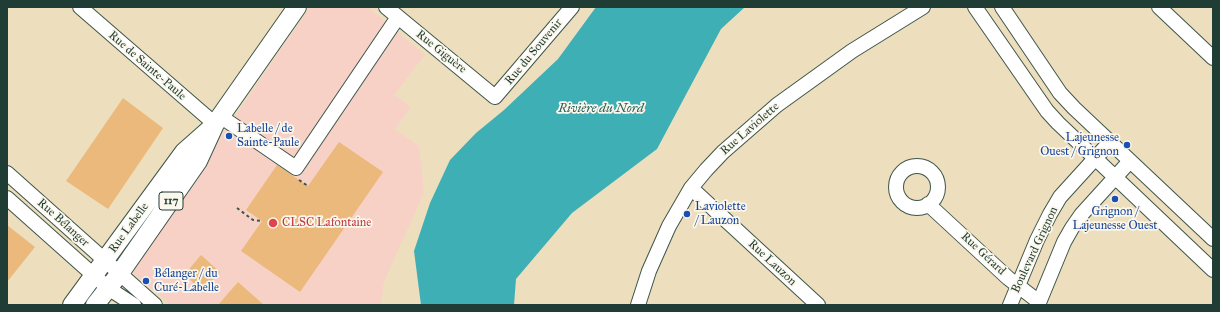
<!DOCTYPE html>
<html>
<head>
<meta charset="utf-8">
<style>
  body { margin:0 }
  #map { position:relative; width:1220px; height:312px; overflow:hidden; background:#eddfbe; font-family:"IM FELL Great Primer",serif }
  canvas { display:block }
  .frame { position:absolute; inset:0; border:8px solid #1f3d34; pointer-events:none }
</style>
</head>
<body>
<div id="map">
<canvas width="1220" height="312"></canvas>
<div class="frame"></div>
</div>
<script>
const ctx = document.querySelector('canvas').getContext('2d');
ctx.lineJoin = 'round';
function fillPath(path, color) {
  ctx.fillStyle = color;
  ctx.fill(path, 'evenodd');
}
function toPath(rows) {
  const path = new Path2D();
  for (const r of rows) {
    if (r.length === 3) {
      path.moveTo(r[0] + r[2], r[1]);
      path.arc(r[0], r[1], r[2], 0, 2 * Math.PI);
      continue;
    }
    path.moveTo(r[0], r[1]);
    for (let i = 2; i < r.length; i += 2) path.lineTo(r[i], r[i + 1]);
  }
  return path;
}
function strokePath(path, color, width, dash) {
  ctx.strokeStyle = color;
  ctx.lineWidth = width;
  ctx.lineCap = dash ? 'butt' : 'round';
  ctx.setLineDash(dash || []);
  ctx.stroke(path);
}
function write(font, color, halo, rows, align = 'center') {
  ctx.font = font + ' "IM FELL Great Primer",serif';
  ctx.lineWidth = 3.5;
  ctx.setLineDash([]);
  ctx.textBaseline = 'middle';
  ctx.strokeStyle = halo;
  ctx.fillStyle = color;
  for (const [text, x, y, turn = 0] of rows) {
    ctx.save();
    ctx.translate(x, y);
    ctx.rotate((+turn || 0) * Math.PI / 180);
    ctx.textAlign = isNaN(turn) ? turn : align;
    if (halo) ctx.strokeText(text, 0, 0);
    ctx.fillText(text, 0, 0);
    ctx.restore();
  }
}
const built = toPath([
  [310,7,368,7,425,55,394,95,411,107,395,129,419,146,424,193,384,281,381,305,171,305,129,270]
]);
const water = toPath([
  [596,7,745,7,721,29,657,149,572,213,516,279,514,305,421,305,414,251,430,203,450,160,476,133,504,110,558,59]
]);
const building = toPath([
  [123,98,163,128,108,209,66,181],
  [339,142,383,172,300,292,241,251,262,221,246,210,277,165,308,186],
  [7,225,35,247,7,282],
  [201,255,220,272,202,292,185,274],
  [238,282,264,305,218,305]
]);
const path = toPath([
  [299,180,308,186],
  [237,208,253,220,262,221]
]);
const minor = toPath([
  [80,7,215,124],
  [386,7,495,97,572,7],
  [975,7,1047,111,1058,123,1213,270],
  [1002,7,1060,93,1074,108,1213,239],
  [1159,7,1213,58],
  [220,116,296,168,398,17],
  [917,187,21],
  [7,173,155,305],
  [691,188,818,305],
  [7,198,108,288,134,305],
  [928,204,1008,278,1039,302],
  [638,305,649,271,669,226,691,188,706,170,723,152,777,105,852,51,923,7],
  [1010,305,1037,240,1050,214,1060,197,1110,142],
  [1038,305,1064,242,1072,228,1081,215,1130,161]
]);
const major = toPath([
  [72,305,184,152,210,129],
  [95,305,120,273,198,161,215,124,297,7]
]);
const markers = [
  [229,136,4,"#1a4fb4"],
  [1127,145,4,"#1a4fb4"],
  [1115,199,4,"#1a4fb4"],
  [687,214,4,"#1a4fb4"],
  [273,223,5,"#e0444e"],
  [146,281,4,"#1a4fb4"]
];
const shields = [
  [171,201,24]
];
const shieldNames = [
  ["117",171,201]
];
const streetNames = [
  ["Rue Giguère",441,52,39],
  ["Rue du Souvenir",534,52,-50],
  ["Rue de Sainte-Paule",147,66,41],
  ["Rue Laviolette",750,129,-41],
  ["Rue Bélanger",63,223,42],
  ["Rue Labelle",129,228,-54],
  ["Boulevard Grignon",1035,250,-65],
  ["Rue Gérard",983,254,43],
  ["Rue Lauzon",772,263,43]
];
const transitNames = [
  ["Labelle / de",237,129],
  ["Sainte-Paule",237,143],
  ["Lajeunesse",1119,138,"right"],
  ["Ouest / Grignon",1119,152,"right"],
  ["Laviolette",695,207],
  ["/ Lauzon",695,221],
  ["Grignon /",1115,212,"center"],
  ["Lajeunesse Ouest",1115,226,"center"],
  ["Bélanger / du",154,274],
  ["Curé-Labelle",154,288]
];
const healthNames = [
  ["CLSC Lafontaine",282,223]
];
const waterNames = [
  ["Rivière du Nord",601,109]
];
fillPath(built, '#f7d1c6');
fillPath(water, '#3eafb5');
fillPath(building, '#ebb97c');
strokePath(minor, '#3e5549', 16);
strokePath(major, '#3e5549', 20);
strokePath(path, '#3e5549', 2, [3, 3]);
strokePath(minor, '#fff', 14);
strokePath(major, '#fff', 18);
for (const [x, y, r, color] of markers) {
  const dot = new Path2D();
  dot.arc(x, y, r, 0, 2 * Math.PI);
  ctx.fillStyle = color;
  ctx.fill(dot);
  strokePath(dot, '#fbf7ec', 1.5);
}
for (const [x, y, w] of shields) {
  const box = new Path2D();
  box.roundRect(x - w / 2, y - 9, w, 18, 3);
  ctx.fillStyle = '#fbf7ec';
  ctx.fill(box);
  strokePath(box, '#1f3d34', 1);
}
write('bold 11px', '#1f3d34', null, shieldNames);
write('12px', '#1f3d34', '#fbf7ec', streetNames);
write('12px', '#164399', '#fbf7ec', transitNames, 'left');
write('12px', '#be3a42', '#fbf7ec', healthNames, 'left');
write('italic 13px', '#285f5b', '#fbf7ec', waterNames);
</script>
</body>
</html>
